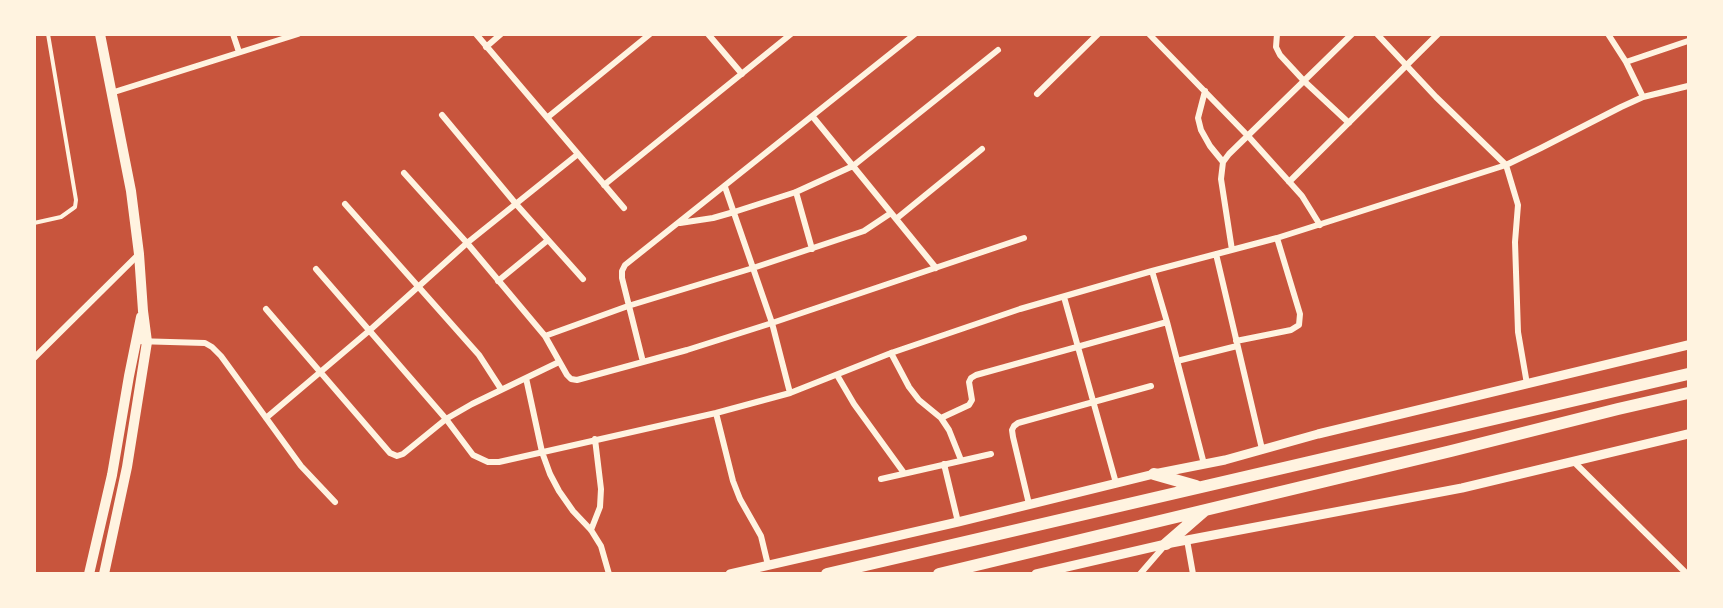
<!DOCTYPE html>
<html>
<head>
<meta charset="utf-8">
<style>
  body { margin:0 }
  #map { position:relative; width:1723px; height:608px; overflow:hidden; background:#c8553d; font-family:"IBM Plex Sans",sans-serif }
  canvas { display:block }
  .frame { position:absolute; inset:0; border:36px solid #fff3e0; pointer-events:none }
</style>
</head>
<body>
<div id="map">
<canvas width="1723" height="608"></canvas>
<div class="frame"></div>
</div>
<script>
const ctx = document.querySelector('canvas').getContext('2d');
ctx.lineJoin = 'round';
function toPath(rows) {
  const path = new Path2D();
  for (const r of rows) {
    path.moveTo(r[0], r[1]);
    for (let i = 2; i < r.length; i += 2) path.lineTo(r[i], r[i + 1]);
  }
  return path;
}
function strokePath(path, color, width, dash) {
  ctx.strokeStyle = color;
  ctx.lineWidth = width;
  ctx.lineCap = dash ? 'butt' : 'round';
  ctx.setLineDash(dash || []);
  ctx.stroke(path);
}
const service = toPath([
  [34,223,61,217,75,207,76,200,48,34]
]);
const minor = toPath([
  [233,34,239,52],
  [476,34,624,208],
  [708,34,742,74],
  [1149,34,1248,136,1302,196,1320,225],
  [1277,34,1276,47,1280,55,1304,81,1349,123],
  [1377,34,1436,97,1506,165,1518,205,1515,242,1518,332,1527,384],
  [1608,34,1626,62,1643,97],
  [486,47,501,34],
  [1626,62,1688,41],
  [1205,91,1198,118,1201,130,1210,146,1223,162],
  [111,93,298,34],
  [1037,94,1098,34],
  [442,115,516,204,583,279],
  [548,117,650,34],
  [813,117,936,268],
  [404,173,467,243,545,336,567,375,571,379,577,380,687,350,772,323,1024,238],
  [1289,182,1438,34],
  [604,185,791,34],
  [725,187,772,323,790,393],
  [796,192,812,249],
  [345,204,479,355,501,389],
  [896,219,982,149],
  [680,223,713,218,734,212,796,192,853,166,998,50],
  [1232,250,1221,179,1223,162,1229,154,1352,34],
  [1216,254,1262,449],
  [316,269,446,419,473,455,488,462,499,462,716,413,790,393,891,353,1020,309,1152,271,1277,238,1506,165,1541,148,1621,107,1643,97,1688,86],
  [1152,271,1167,322,1204,464],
  [498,281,548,240],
  [1064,297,1116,483],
  [266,309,390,453,397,456,403,454,446,419,472,404,559,362],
  [545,336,628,306,753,268,864,231,891,213],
  [135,341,205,343,212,347,221,356,301,466,335,502],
  [1236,341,1291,330,1299,325,1300,314,1277,238],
  [891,353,909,387,919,400,941,418,949,430,961,460],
  [34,358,138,255],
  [1177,361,1237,346],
  [643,362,622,278,622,271,625,265,915,34],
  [837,375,854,404,904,473],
  [526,378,542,452,550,474,559,491,573,511,591,530,601,546,609,574],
  [716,413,733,481,740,499,761,536,768,565],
  [266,418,370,330,467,243,578,154],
  [941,418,969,405,972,400,969,382,971,378,976,375,1167,322],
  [1573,461,1687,574],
  [944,464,958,522],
  [881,479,991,454],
  [1029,504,1013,437,1012,430,1014,426,1018,423,1151,386],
  [591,530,600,507,601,489,595,439],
  [1187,540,1193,574],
  [1140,574,1166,544]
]);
const tertiary = toPath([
  [730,574,958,522,1154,474,1225,460,1318,434,1688,345],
  [1036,574,1166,544,1462,488,1688,434]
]);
const primary = toPath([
  [100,34,131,191,139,254,143,311,147,342,127,467,104,574],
  [89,574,112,475,129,376,141,317]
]);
const trunk = toPath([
  [1154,474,1196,486],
  [1166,544,1204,511],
  [827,574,1688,374],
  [939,574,1451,451,1618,409,1688,393]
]);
strokePath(service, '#fff3e0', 4);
strokePath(minor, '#fff3e0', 6);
strokePath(tertiary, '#fff3e0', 9);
strokePath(primary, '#fff3e0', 10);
strokePath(trunk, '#fff3e0', 12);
</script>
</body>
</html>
